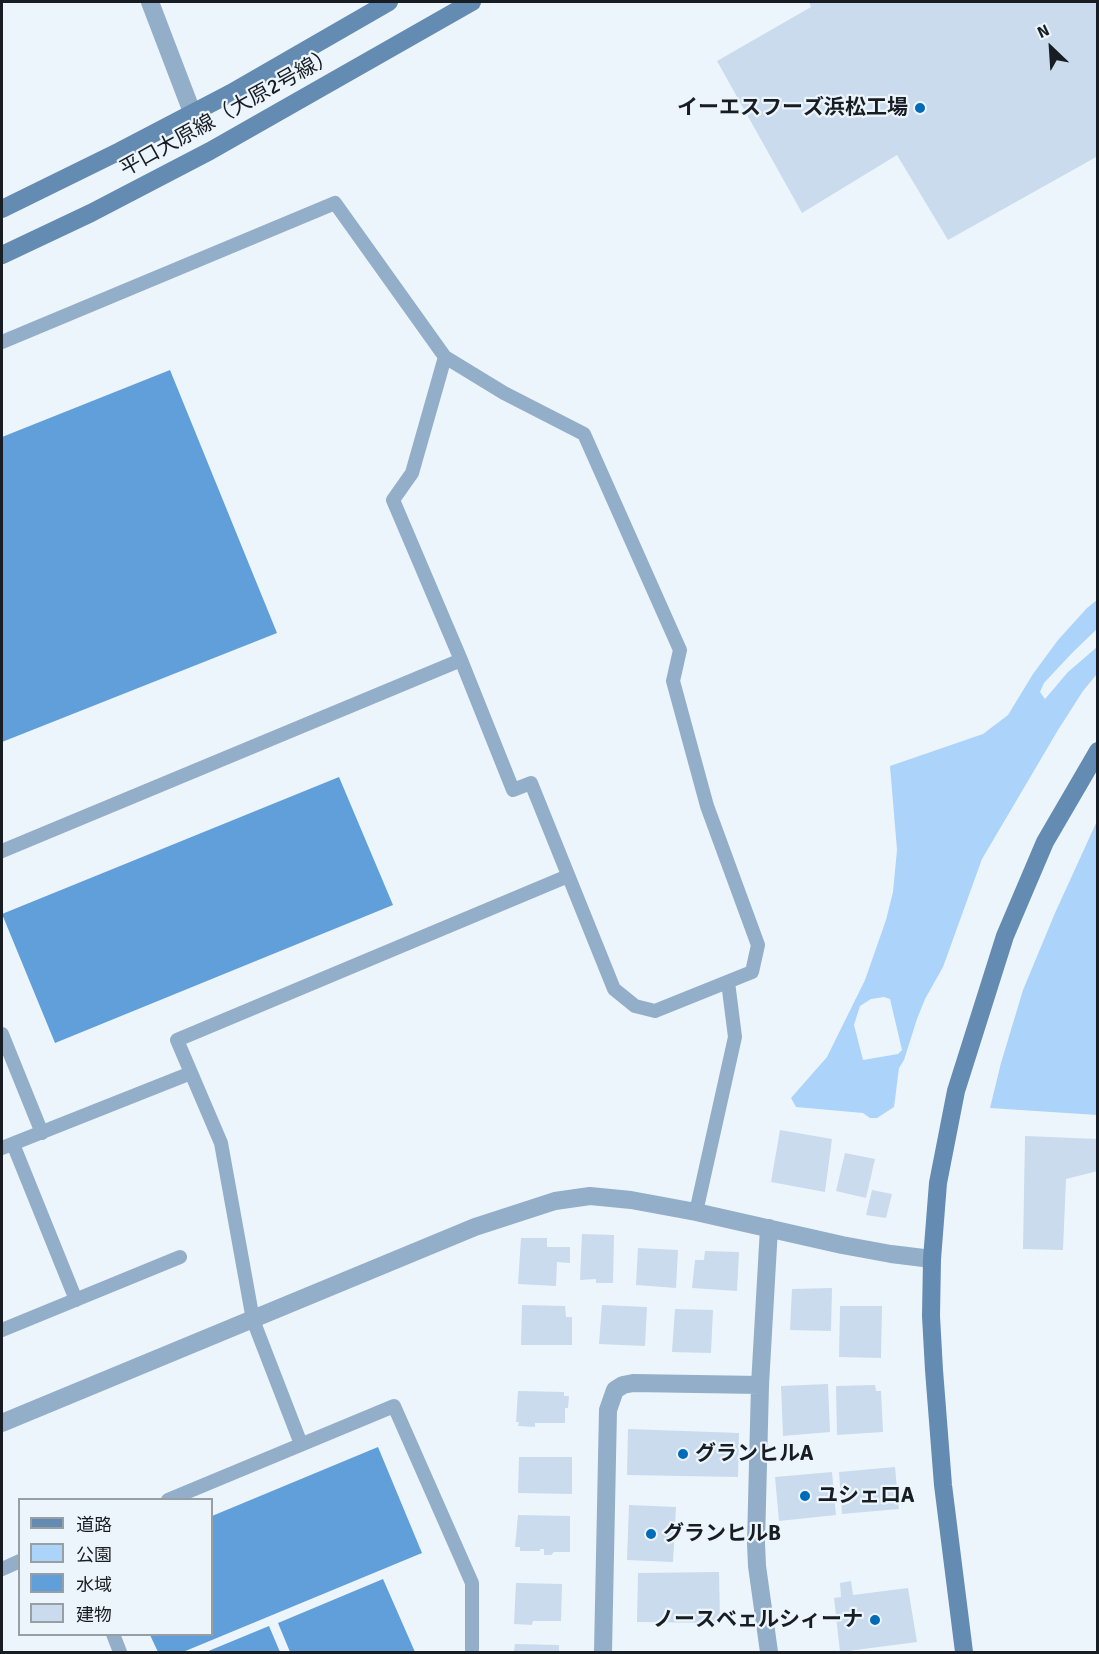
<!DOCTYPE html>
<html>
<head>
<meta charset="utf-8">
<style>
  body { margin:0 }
  #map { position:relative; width:1099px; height:1654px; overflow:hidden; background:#edf5fc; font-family:Signika,"Noto Sans JP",sans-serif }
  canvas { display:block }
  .frame { position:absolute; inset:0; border:3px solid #171d23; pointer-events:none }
  .legend { position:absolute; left:18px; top:1498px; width:195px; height:138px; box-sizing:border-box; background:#edf5fc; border:2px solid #979fa5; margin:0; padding:8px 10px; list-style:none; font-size:18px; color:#171d23 }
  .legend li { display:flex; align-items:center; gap:12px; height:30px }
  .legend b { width:30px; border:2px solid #979fa5 }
  .north { position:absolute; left:1021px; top:18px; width:60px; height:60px; -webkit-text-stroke:4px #edf5fc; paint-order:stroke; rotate:335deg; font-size:16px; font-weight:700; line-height:24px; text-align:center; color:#171d23 }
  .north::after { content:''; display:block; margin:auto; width:21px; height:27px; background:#171d23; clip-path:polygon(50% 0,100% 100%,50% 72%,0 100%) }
</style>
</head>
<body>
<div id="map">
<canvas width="1099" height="1654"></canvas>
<div class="frame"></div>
<ul class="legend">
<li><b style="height:8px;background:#648bb2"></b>道路</li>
<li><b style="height:16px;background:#acd3fa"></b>公園</li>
<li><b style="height:16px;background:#619fda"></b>水域</li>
<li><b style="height:16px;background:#c9dbed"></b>建物</li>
</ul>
<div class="north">N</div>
</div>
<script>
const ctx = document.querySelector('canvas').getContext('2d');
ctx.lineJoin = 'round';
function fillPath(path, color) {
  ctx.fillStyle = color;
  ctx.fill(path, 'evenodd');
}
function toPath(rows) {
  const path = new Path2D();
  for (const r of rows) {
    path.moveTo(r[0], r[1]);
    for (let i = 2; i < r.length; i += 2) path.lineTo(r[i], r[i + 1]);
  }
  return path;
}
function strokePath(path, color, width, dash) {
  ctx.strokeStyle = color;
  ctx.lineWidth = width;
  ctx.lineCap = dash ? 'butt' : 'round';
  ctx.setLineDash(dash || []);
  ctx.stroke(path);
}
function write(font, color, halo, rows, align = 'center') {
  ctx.font = font + ' Signika,"Noto Sans JP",sans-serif';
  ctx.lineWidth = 4.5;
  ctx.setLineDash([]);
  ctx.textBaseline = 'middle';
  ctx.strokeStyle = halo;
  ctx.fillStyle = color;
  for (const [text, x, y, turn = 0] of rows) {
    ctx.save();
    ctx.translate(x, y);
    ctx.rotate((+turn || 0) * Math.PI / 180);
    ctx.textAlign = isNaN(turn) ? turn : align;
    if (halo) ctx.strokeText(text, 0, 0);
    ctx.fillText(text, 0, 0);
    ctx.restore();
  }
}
const green = toPath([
  [1097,600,1097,629,1072,653,1044,683,1040,692,1045,699,1068,672,1097,647,1097,674,1083,691,1058,730,982,859,943,967,925,999,917,1019,904,1060,899,1068,894,1107,877,1118,870,1118,863,1113,796,1107,791,1098,827,1057,865,980,886,920,893,892,897,850,890,766,983,734,1008,715,1033,674,1058,640,1087,608],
  [884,997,890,999,902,1050,898,1054,863,1060,854,1025,860,1006,871,999],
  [1097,821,1097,1115,990,1108,1001,1063,1023,990,1055,913]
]);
const water = toPath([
  [170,370,277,633,2,742,2,437],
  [339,777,393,905,55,1043,2,914],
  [378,1447,422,1553,183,1652,158,1652,150,1635,212,1634,212,1516],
  [383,1579,415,1652,290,1652,278,1623],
  [269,1626,280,1652,206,1652]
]);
const building = toPath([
  [809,2,1098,2,1098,156,948,240,897,155,802,213,717,61,811,7],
  [780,1130,832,1139,825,1192,771,1182],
  [1025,1136,1098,1139,1098,1171,1066,1179,1063,1250,1023,1249],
  [845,1153,875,1159,866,1198,836,1191],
  [872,1190,892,1194,886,1218,866,1215],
  [582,1234,614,1235,613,1283,596,1283,596,1279,580,1280],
  [521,1238,547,1238,547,1247,570,1247,570,1263,557,1262,556,1286,518,1284],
  [638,1248,678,1250,676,1288,636,1285],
  [705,1251,739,1252,737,1291,692,1288,695,1260,704,1260],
  [832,1288,831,1331,790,1330,792,1289],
  [522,1305,565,1306,566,1317,572,1317,572,1345,521,1345],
  [602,1305,647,1307,645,1346,599,1344],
  [840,1306,882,1306,881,1358,839,1357],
  [675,1309,713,1310,711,1353,672,1352],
  [828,1384,830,1432,783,1436,781,1386],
  [875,1385,876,1391,881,1391,883,1432,837,1435,836,1386],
  [518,1391,564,1392,564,1396,569,1396,568,1408,565,1408,565,1423,535,1423,535,1427,518,1426,519,1422,516,1422],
  [628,1429,739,1433,738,1477,627,1475],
  [519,1457,572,1457,572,1494,518,1493],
  [895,1467,899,1509,842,1514,839,1472],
  [832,1472,836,1515,779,1521,775,1477],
  [629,1505,676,1507,673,1562,627,1560],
  [518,1515,570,1516,570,1552,554,1552,551,1555,544,1555,544,1549,540,1549,540,1551,520,1551,520,1547,515,1547],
  [719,1572,720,1623,637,1622,638,1573],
  [851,1581,853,1595,908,1588,917,1642,840,1652,834,1598,841,1597,840,1583],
  [516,1583,562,1584,561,1621,533,1621,532,1625,514,1624],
  [515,1644,559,1645,559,1652,514,1652]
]);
const lane = toPath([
  [2,342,335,203,445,357,412,473,393,500,461,660,2,851],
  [445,357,504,393,584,434,680,650,673,681,707,806,758,945,752,972,655,1011,635,1006,614,989,531,783,513,790,461,660],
  [2,1034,42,1133],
  [13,1144,76,1300],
  [2,1148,191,1073],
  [696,1212,735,1037,728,982],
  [2,1330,180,1257],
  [301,1444,253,1320,221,1143,177,1040,568,876],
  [168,1500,394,1406,472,1583,472,1652],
  [2,1569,20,1561],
  [113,1634,120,1652]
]);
const street = toPath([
  [150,2,192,112],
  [769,1228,760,1385,756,1543,757,1566,769,1652],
  [2,1423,475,1227,555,1201,590,1196,631,1200,696,1212,842,1245,891,1254,932,1259],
  [603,1652,608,1410,615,1390,623,1385,633,1383,760,1385]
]);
const secondary = toPath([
  [2,209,120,151,231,93,389,2],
  [2,255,91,213,210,151,472,2],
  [964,1652,943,1485,934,1370,931,1316,932,1259,938,1183,956,1091,1005,936,1045,842,1098,751]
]);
const markers = [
  [920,108,6,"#006cb7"],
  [683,1454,6,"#006cb7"],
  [805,1496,6,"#006cb7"],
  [651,1534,6,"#006cb7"],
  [875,1620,6,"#006cb7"]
];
const poiNames = [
  ["イーエスフーズ浜松工場",908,108,"right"],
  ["グランヒルA",695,1454],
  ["ユシェロA",817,1496],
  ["グランヒルB",663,1534],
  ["ノースベェルシィーナ",863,1620,"right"]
];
const streetNames = [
  ["平口大原線（大原2号線）",228,113,-29]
];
fillPath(green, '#acd3fa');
fillPath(water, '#619fda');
fillPath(building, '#c9dbed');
strokePath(lane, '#93aec9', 14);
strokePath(street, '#93aec9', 18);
strokePath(secondary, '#648bb2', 18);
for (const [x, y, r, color] of markers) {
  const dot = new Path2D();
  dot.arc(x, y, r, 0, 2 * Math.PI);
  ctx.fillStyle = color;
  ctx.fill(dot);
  strokePath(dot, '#edf5fc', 2);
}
write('bold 21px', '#171d23', '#edf5fc', poiNames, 'left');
write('21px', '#171d23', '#edf5fc', streetNames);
</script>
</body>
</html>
